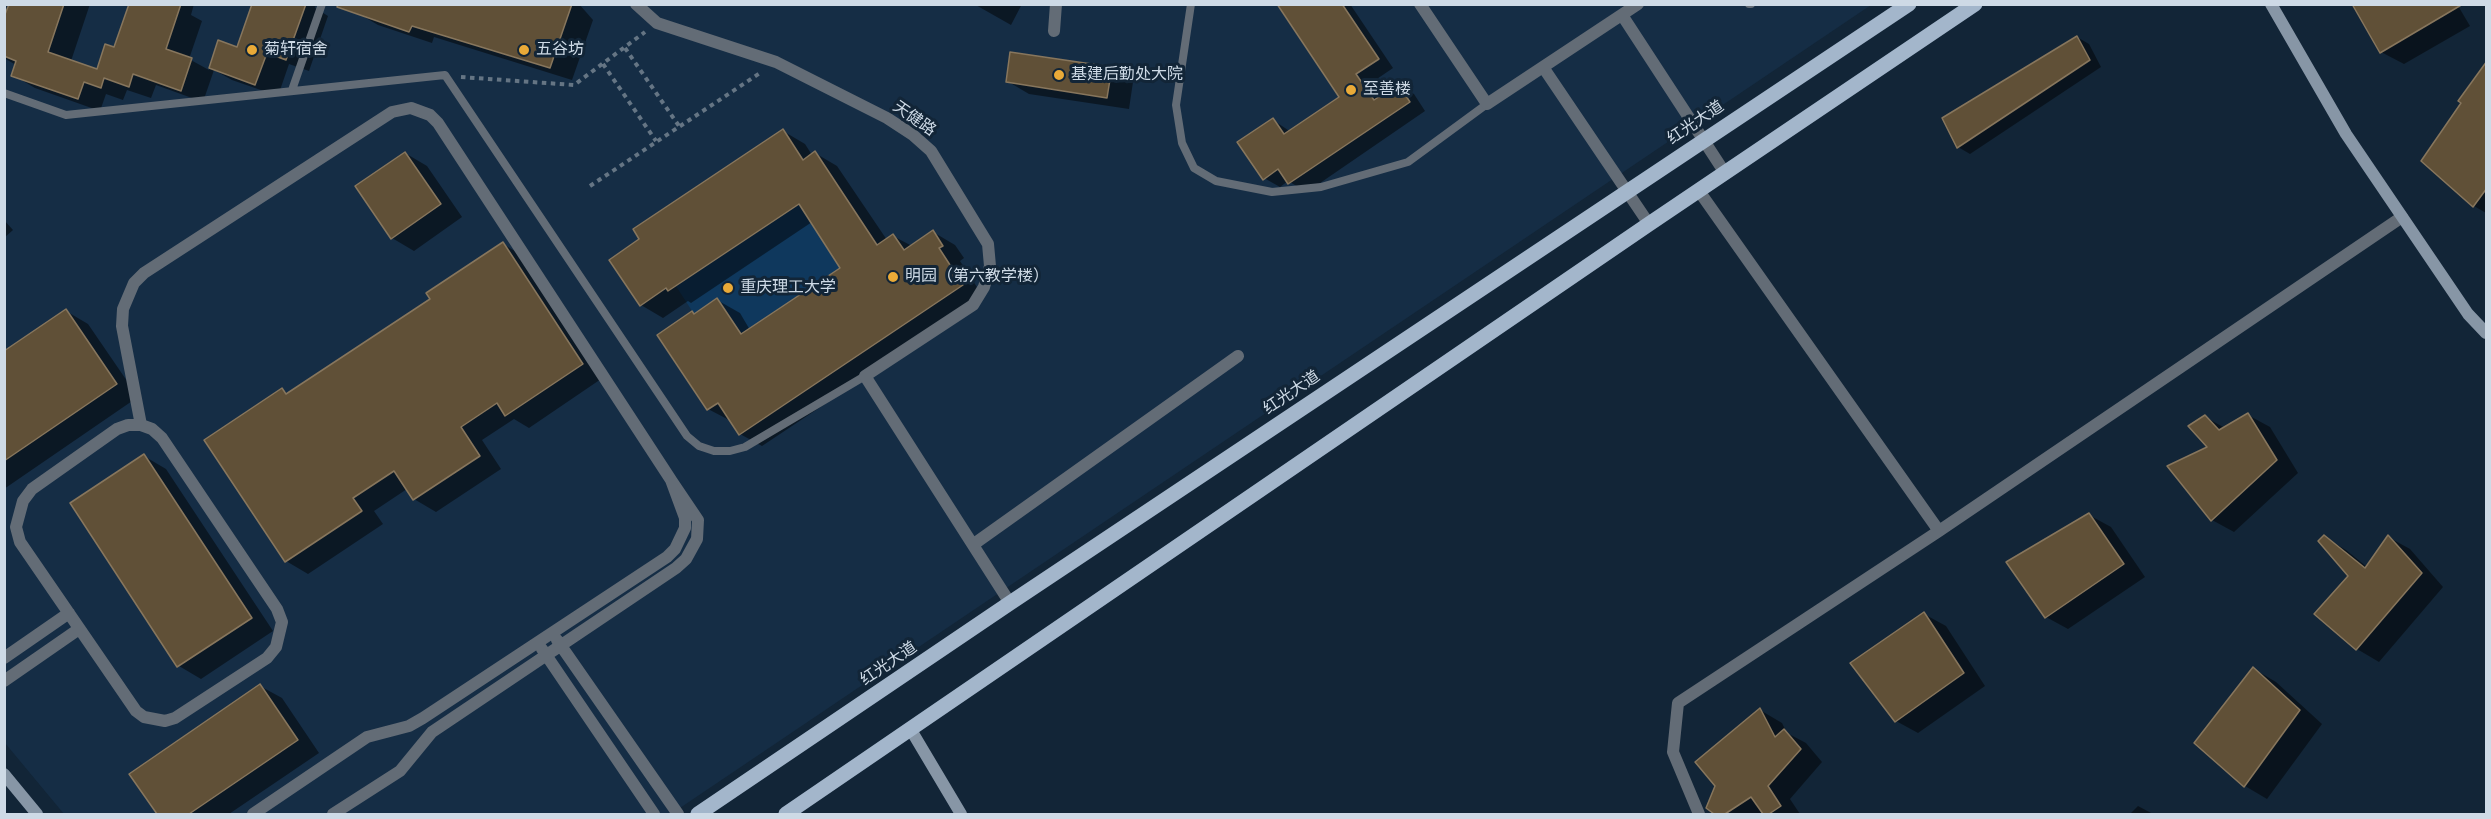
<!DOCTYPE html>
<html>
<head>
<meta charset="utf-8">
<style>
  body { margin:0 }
  #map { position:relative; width:2491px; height:819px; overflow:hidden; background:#122537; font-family:Signika,sans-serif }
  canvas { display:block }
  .frame { position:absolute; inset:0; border:6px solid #cedae6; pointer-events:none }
</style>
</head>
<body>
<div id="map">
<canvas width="2491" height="819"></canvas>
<div class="frame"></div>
</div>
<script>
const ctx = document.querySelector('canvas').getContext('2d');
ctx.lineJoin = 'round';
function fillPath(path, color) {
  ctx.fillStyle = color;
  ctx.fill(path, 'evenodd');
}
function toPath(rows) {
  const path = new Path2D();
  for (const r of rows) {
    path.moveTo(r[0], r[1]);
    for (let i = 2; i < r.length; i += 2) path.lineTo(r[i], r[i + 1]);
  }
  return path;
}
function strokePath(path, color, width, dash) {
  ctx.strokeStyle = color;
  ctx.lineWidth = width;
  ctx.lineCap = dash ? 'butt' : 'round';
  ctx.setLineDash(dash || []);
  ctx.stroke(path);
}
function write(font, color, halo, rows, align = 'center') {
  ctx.font = font + ' Signika,"Noto Sans SC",sans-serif';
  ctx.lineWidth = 6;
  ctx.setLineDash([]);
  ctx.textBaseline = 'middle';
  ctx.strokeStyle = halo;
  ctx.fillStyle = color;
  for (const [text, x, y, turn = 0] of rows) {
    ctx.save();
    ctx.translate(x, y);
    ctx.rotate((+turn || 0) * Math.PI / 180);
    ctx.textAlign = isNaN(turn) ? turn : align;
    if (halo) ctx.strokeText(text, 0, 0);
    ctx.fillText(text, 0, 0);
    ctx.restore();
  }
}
const built = toPath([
  [4,5,1871,5,671,814,64,814,5,743]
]);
const green = toPath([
  [799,204,840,268,719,349,727,313,718,299,694,314,676,286]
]);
const shadow = toPath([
  [11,4,90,4,71,61,98,71,115,49,130,4,194,4,191,15,202,21,189,59,209,70,219,42,238,49,253,4,316,4,315,8,328,16,309,71,289,64,278,96,232,80,214,70,203,102,156,85,151,98,127,90,123,100,106,94,100,111,35,88,13,75,16,65,4,58,4,22],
  [358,4,579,4,593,20,572,80,434,37,432,43,378,25,356,12],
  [974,4,1022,4,1011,25],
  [1279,4,1350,4,1393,68,1371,83,1380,98,1398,85,1414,94,1425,111,1307,192,1288,181,1280,187,1264,178,1273,120,1291,132,1341,97],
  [2457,4,2470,26,2404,64,2381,52],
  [2077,37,2089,44,2101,67,1970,154,1958,147],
  [2486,64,2486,213,2474,206,2423,161],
  [1111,69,1133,82,1129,109,1029,94,1007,81],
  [783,131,805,144,812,155,815,153,837,166,887,240,893,236,912,246,933,232,955,245,964,258,960,261,984,298,762,446,740,434,731,421,708,409,692,313,696,315,717,300,740,313,750,330,842,269,812,222,691,303,688,301,663,318,641,305],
  [405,153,427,166,462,217,414,251,392,238],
  [4,220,13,230,4,238],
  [503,244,525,257,604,377,529,428,514,419,482,440,501,469,436,512,414,499,407,489,374,511,383,524,308,574,286,561,282,390,289,394,432,300],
  [66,311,88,324,138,397,4,489,4,353],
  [2248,415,2270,427,2298,473,2234,532,2212,520,2209,447,2205,417,2225,428],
  [144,456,166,469,273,631,201,679,179,666],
  [2089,515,2111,527,2145,577,2068,629,2046,617],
  [2324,537,2346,550,2367,567,2388,537,2410,549,2443,587,2379,662,2357,649,2316,614,2350,576],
  [1924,614,1946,626,1985,686,1918,733,1896,721],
  [2254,669,2276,682,2322,724,2267,799,2245,786,2197,743],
  [260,686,282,698,319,753,229,814,159,814,131,774],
  [1760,710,1782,723,1787,733,1806,743,1822,762,1790,799,1800,814,1716,814,1707,808],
  [2138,806,2153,814,2130,814]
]);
const building = toPath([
  [9,4,64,4,48,52,97,69,105,44,114,47,129,4,181,4,166,49,192,58,181,91,133,74,129,87,104,78,101,88,84,82,78,99,11,76,16,61,4,56,4,17,9,4],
  [252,4,306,4,286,60,267,53,255,85,209,68,218,40,237,47,252,4],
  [338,4,572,4,550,68,412,26,409,32,337,7,338,4],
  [1277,4,1342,4,1379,59,1356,74,1374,100,1398,84,1410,102,1288,184,1278,169,1263,180,1237,142,1273,118,1284,134,1339,97,1277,4],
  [2352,4,2463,4,2380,53,2352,4],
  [2077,36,2090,60,1957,148,1942,118,2077,36],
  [1010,52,1112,67,1107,98,1006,82,1010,52],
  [2487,61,2487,188,2473,207,2421,161,2461,103,2458,101,2487,61],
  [783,129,803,160,815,151,877,245,893,234,904,250,933,230,943,246,939,248,963,285,739,435,718,403,707,410,657,335,692,311,694,314,717,298,741,334,840,268,799,204,668,291,666,288,640,306,609,260,639,239,633,229,783,129],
  [405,152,441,204,391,239,355,186,405,152],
  [503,242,583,364,505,416,497,403,461,427,480,456,413,500,394,471,353,498,362,511,285,562,204,440,282,388,286,394,430,299,426,293,503,242],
  [66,309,117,384,4,461,4,351,66,309],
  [2248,413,2277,460,2211,521,2167,466,2207,447,2188,426,2205,415,2219,430,2248,413],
  [144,454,252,618,177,667,70,503,144,454],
  [2089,513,2124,564,2045,618,2006,562,2089,513],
  [2324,535,2365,568,2388,535,2422,573,2356,650,2314,614,2348,576,2318,541,2324,535],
  [1924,612,1964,673,1895,722,1850,663,1924,612],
  [2253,667,2300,710,2244,787,2194,743,2253,667],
  [260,684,298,740,189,814,157,814,129,774,260,684],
  [1760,708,1775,737,1784,729,1801,749,1768,786,1781,806,1769,814,1763,814,1751,797,1725,814,1714,814,1706,808,1715,786,1695,762,1760,708]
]);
const path = toPath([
  [625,48,679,126],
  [603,64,656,141],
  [461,77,574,85,645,32],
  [590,186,760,73]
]);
const lane = toPath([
  [1191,4,1176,105,1182,143,1194,168,1216,181,1272,192,1321,187,1408,162,1487,104],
  [1749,4,1751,4],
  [292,90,322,4],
  [4,93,66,115,445,75,687,436,699,446,714,451,730,451,745,447,865,376]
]);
const street = toPath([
  [636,4,657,23,776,62,887,118,913,135,931,151,988,244,990,266,984,287,973,305,865,376,1010,603],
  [1420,4,1487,104,1638,4],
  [1622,15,1725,173],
  [1054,31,1056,4],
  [1543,67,1649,224],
  [1699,191,1939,531],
  [128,425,141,425,152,429,162,438,277,609,282,622,276,647,267,658,175,718,165,721,144,717,136,711,20,542,16,527,23,501,32,489,117,429,128,425],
  [141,425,122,326,123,309,134,283,144,273,392,112,411,108,430,115,438,123,671,480],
  [974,544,1238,356],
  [557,640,678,814],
  [542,649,654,814],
  [4,658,69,613],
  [4,681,79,629],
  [253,814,367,737,409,726,423,718,667,557,675,549,685,528,685,518,671,480,698,520,697,539,686,559,676,568,432,732,400,771,333,814],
  [1699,814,1673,752,1678,703,1939,531,2402,217]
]);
const secondary = toPath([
  [2271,4,2346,134,2468,314,2486,333],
  [911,730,961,814],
  [4,774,37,814]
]);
const primary = toPath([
  [698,814,1010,603,1909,4],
  [786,814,1649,224,1975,4]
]);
const markers = [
  [252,50,6,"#e9aa38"],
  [524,50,6,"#e9aa38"],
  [1059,75,6,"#e9aa38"],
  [1351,90,6,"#e9aa38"],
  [893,277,6,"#e9aa38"],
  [728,288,6,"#e9aa38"]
];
const poiNames = [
  ["菊轩宿舍",264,50],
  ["五谷坊",536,50],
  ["基建后勤处大院",1071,75],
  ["至善楼",1363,90],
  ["明园（第六教学楼）",905,277],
  ["重庆理工大学",740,288]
];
const streetNames = [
  ["天健路",914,119,35],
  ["红光大道",1696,123,-34],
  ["红光大道",1292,393,-34],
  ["红光大道",889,664,-34]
];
fillPath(built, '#152d45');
fillPath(green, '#0f385d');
fillPath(shadow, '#0007');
fillPath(building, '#605037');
strokePath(building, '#87765d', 1.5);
strokePath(path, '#657584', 4, [4.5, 4.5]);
strokePath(lane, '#636c76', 8);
strokePath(street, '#636c76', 12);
strokePath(secondary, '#8796a6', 12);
strokePath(primary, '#a3b6cb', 15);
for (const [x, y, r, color] of markers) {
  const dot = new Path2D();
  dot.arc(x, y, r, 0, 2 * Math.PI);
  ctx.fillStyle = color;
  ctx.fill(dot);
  strokePath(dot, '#122537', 2);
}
write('16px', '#cedae6', '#122537', poiNames, 'left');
write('16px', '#cedae6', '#122537', streetNames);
</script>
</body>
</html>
